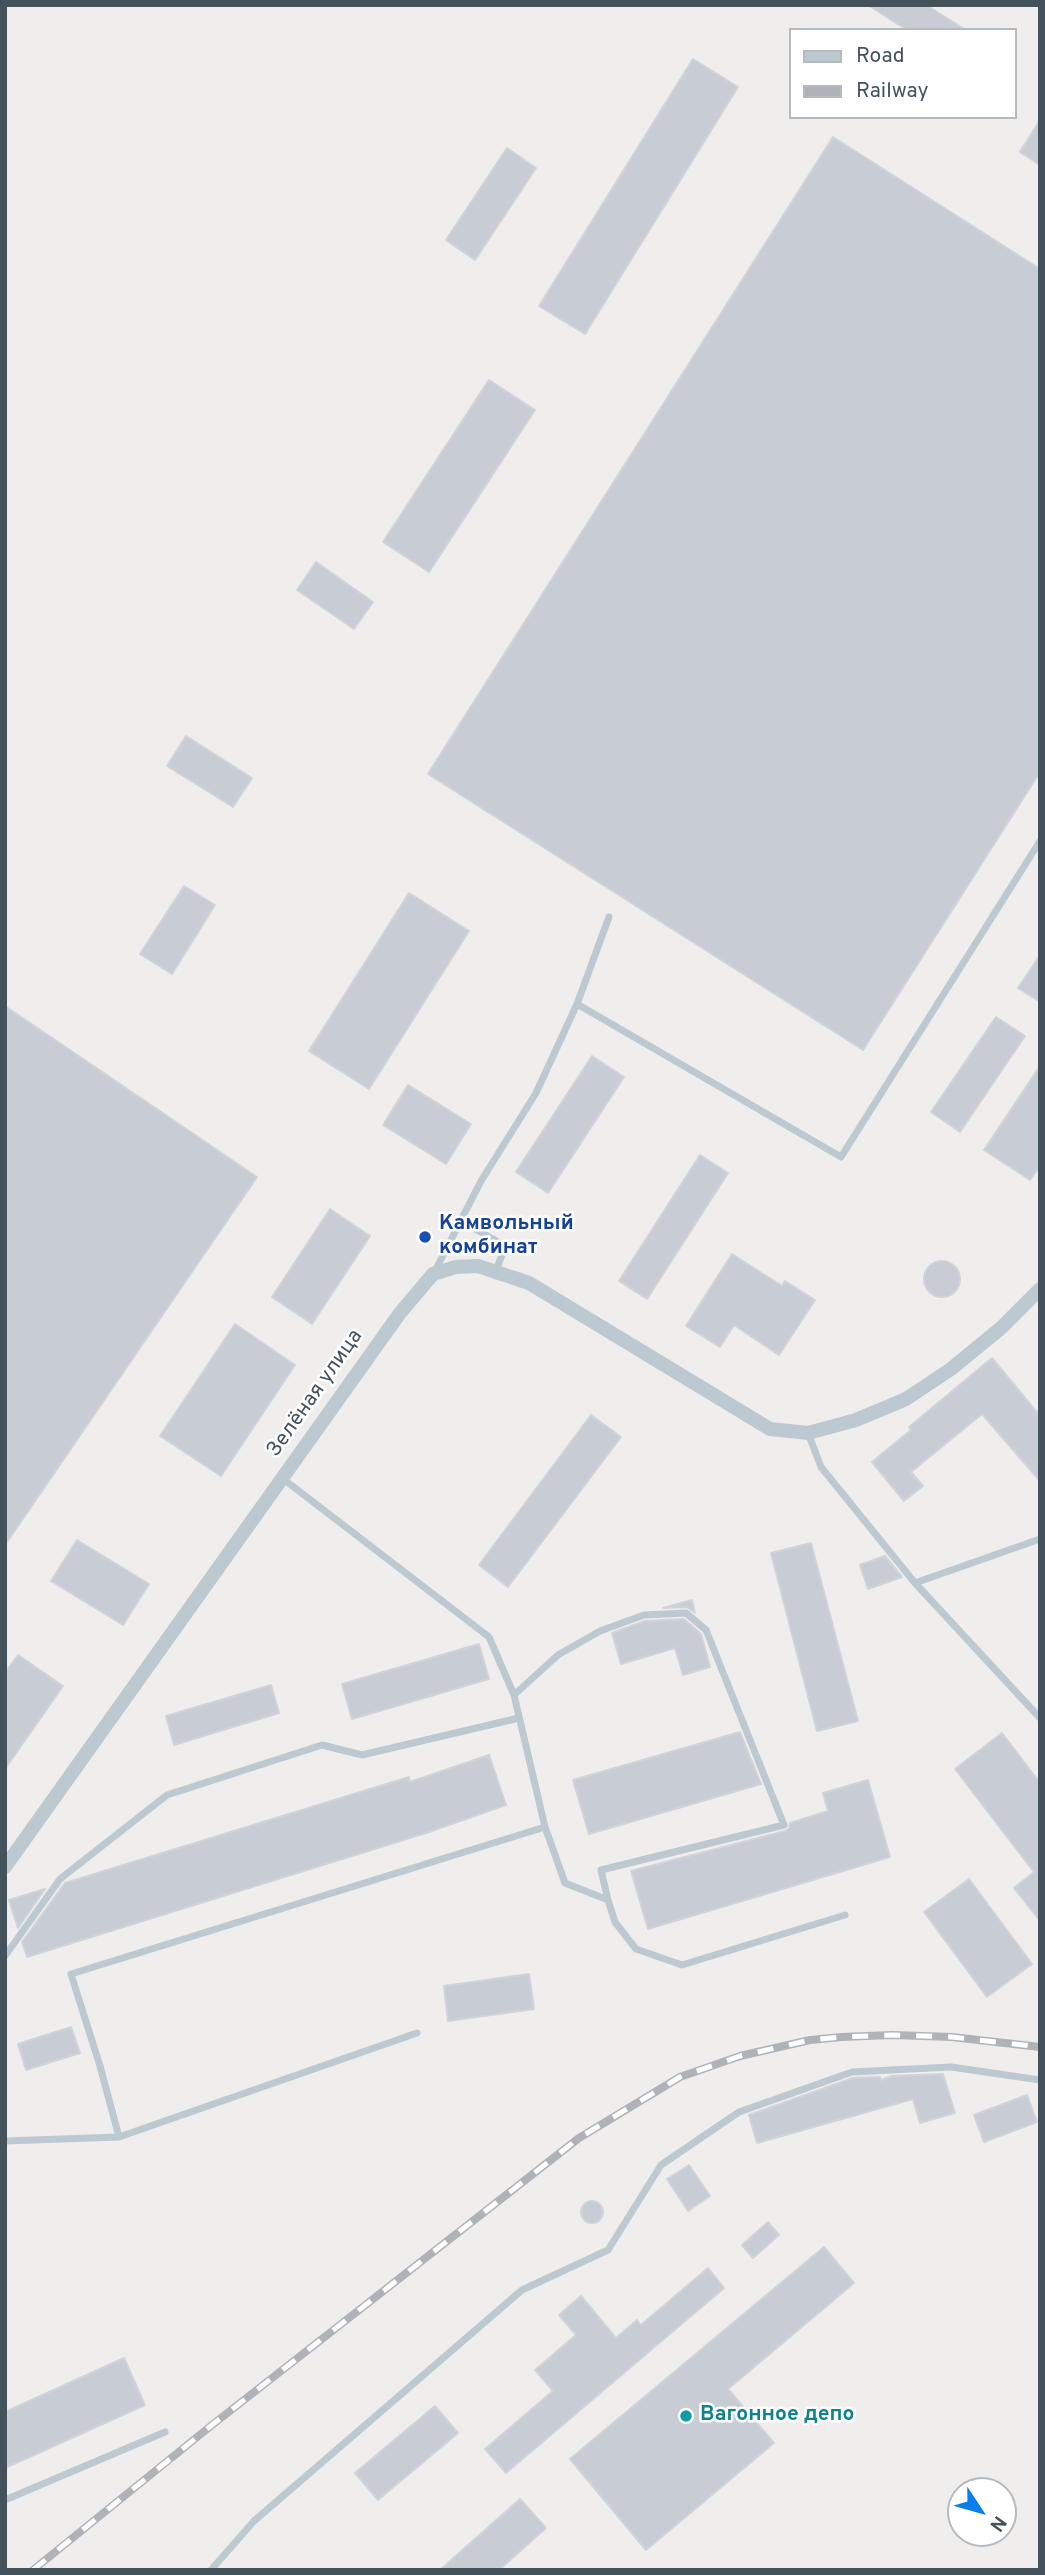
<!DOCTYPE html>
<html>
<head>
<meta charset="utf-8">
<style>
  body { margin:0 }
  #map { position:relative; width:1045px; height:2575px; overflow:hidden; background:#f0eded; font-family:Overpass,sans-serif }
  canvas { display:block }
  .frame { position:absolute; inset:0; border:7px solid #44525c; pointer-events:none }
  .legend { position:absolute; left:789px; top:28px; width:228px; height:91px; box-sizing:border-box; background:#fff; border:2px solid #b4babe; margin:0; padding:9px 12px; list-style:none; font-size:21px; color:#44525c }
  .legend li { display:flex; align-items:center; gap:14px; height:35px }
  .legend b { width:35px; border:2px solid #b4babe }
  .north { position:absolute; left:947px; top:2477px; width:70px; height:70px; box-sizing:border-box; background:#fff; border:2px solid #b4babe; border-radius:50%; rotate:126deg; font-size:19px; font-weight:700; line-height:28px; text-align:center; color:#44525c }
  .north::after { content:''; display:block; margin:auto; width:24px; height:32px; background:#097eee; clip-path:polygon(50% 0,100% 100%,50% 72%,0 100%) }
</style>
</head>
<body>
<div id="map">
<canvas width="1045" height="2575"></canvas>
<div class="frame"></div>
<ul class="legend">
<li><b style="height:9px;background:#bcc9d1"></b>Road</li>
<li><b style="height:9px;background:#afb3b8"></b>Railway</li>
</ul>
<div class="north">N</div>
</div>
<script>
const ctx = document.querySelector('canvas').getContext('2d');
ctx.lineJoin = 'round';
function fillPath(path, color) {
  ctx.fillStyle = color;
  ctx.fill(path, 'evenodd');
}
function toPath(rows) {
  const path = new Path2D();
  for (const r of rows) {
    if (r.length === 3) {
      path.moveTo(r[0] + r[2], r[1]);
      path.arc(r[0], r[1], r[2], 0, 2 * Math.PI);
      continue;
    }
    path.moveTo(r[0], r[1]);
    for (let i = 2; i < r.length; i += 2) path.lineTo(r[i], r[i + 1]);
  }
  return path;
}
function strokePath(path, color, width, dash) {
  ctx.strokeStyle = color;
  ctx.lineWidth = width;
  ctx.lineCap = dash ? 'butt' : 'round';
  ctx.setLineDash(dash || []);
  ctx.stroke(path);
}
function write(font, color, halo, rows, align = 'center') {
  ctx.font = font + ' Overpass,sans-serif';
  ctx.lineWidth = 5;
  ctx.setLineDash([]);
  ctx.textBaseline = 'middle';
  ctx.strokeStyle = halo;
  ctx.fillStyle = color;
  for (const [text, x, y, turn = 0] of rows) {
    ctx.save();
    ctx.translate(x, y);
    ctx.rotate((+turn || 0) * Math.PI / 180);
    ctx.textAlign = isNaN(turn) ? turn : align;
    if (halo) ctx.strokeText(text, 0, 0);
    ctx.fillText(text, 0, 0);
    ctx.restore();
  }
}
const building = toPath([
  [868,5,926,5,966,30,907,30,868,5],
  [693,59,738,87,585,334,539,306,693,59],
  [1040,120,1040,165,1020,152,1040,120],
  [833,137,1040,269,1040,772,863,1050,428,774,833,137],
  [507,148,536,168,475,260,446,240,507,148],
  [489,380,535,410,429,572,383,542,489,380],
  [316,562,373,602,354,629,297,590,316,562],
  [186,736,252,778,233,807,167,766,186,736],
  [184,886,215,905,172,974,140,954,184,886],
  [409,893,469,931,369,1089,309,1051,409,893],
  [1040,955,1040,1002,1018,988,1040,955],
  [5,1006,257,1177,5,1545,5,1006],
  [996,1017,1025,1036,960,1132,931,1112,996,1017],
  [592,1056,624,1077,548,1193,516,1172,592,1056],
  [1040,1066,1040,1166,1030,1180,984,1150,1040,1066],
  [408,1085,471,1124,446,1164,383,1125,408,1085],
  [700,1155,728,1173,647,1299,619,1281,700,1155],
  [330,1209,370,1236,312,1324,272,1297,330,1209],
  [732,1254,782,1286,785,1281,815,1300,779,1355,734,1325,720,1347,686,1326,732,1254],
  [942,1279,18],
  [235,1324,295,1365,221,1476,160,1436,235,1324],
  [992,1358,1040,1416,1040,1481,982,1414,911,1472,923,1486,904,1501,872,1462,911,1430,909,1427,992,1358],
  [591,1415,621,1437,508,1587,479,1565,591,1415],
  [77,1540,149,1584,123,1625,51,1581,77,1540],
  [811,1543,858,1721,817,1731,771,1553,811,1543],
  [885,1556,902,1577,868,1589,860,1565,885,1556],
  [692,1600,695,1613,687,1607,663,1608,692,1600],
  [684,1619,701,1634,710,1667,683,1675,675,1648,621,1664,612,1633,645,1621,684,1619],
  [479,1644,489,1679,352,1719,342,1684,479,1644],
  [18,1655,63,1686,5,1769,5,1673,18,1655],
  [271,1685,279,1713,174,1745,166,1716,271,1685],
  [740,1732,761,1784,589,1834,573,1780,740,1732],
  [1002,1733,1040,1783,1040,1921,1014,1888,1034,1872,955,1769,1002,1733],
  [489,1755,506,1805,426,1833,27,1957,22,1942,65,1883,409,1777,410,1782,489,1755],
  [868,1780,890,1857,648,1929,631,1871,785,1831,789,1829,790,1823,828,1811,823,1793,868,1780],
  [969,1879,1032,1964,987,1997,924,1912,969,1879],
  [45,1889,18,1928,9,1900,45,1889],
  [529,1974,534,2009,448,2021,444,1986,529,1974],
  [71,2027,80,2053,26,2070,18,2044,71,2027],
  [943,2074,955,2113,920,2123,913,2099,757,2143,749,2115,853,2078,880,2077,881,2080,892,2076,943,2074],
  [1027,2095,1037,2122,984,2142,974,2115,1027,2095],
  [689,2165,710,2196,688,2211,667,2179,689,2165],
  [592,2212,11],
  [768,2222,779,2235,753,2258,742,2245,768,2222],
  [824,2247,854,2283,728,2389,774,2443,646,2550,570,2459,824,2247],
  [708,2268,724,2288,506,2473,485,2449,553,2391,535,2370,576,2335,559,2315,581,2296,616,2338,637,2320,641,2325,708,2268],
  [124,2358,145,2405,5,2468,5,2412,124,2358],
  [435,2406,458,2433,378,2500,355,2473,435,2406],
  [520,2499,546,2528,499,2570,440,2570,520,2499]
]);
const service = toPath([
  [577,1004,841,1157,1040,841],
  [461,1221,500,1243,504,1250,496,1270],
  [434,1273,481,1181,536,1093,577,1004,609,917],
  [808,1433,821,1467,915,1583,1040,1718],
  [282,1478,489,1637,514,1695,545,1827,565,1883,608,1900,615,1922,636,1949,682,1965,845,1915],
  [915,1583,1040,1539],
  [514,1695,558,1655,600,1631,644,1615,686,1613,706,1630,784,1825,601,1870,608,1900],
  [5,1956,60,1879,167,1795,322,1745,362,1755,519,1718],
  [119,2137,417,2033],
  [5,2141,119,2137,100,2066,71,1974,545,1827],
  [5,2500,165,2432],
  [211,2570,254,2521,522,2290,608,2250,661,2165,739,2112,852,2072,951,2067,1040,2080]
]);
const minor = toPath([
  [5,1867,400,1313,433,1274,456,1267,478,1266,529,1283,770,1429,808,1433,856,1420,906,1399,951,1369,1001,1328,1040,1289]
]);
const rail = toPath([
  [33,2570,212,2425,579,2138,680,2077,740,2056,810,2040,842,2037,892,2035,952,2037,1040,2047]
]);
const markers = [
  [425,1237,7,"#1a4fb4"],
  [686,2416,7,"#0f9aa8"]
];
const transitNames = [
  ["Камвольный",439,1225],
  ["комбинат",439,1249]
];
const streetNames = [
  ["Зелёная улица",316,1394,-55]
];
const cultureNames = [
  ["Вагонное депо",700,2416]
];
fillPath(building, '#c8ccd4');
strokePath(building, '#d0d4da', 2);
strokePath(service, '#bcc9d1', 7);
strokePath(minor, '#bcc9d1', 14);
strokePath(rail, '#afb3b8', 8);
strokePath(rail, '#fff', 5, [16]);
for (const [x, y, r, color] of markers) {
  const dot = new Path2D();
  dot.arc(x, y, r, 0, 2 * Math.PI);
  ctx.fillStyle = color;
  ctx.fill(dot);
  strokePath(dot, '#fff', 2.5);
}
write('bold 21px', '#164399', '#fff', transitNames, 'left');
write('21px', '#44525c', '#fff', streetNames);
write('bold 21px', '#0d838f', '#fff', cultureNames, 'left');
</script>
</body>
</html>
